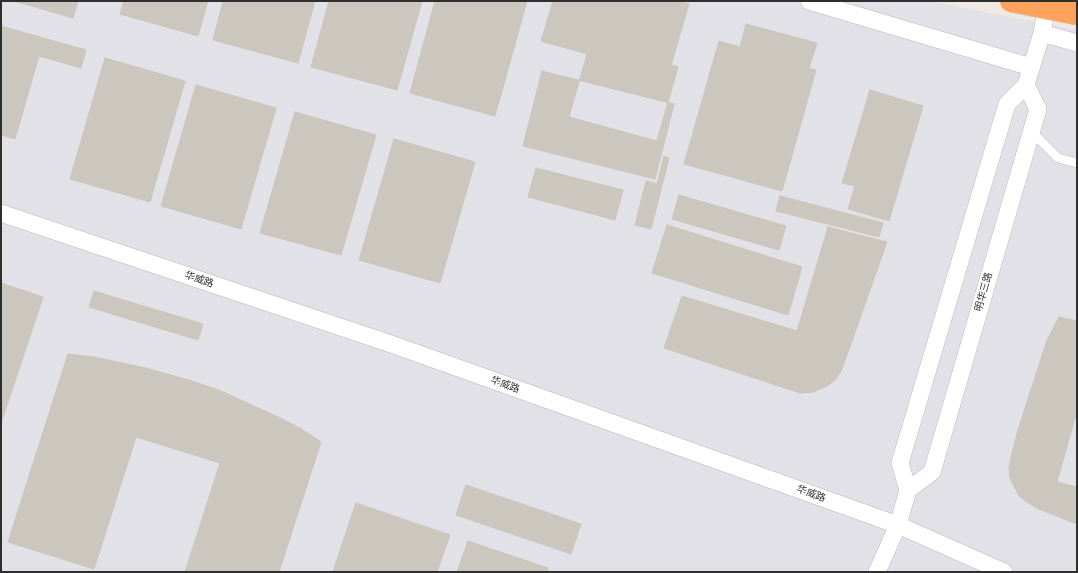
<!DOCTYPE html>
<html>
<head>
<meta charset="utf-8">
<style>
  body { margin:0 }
  #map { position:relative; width:1078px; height:573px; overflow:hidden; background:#efe9e1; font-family:"Varela Round",sans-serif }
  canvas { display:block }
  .frame { position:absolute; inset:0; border:2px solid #2e2e2e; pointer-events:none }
</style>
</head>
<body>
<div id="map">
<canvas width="1078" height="573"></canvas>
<div class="frame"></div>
</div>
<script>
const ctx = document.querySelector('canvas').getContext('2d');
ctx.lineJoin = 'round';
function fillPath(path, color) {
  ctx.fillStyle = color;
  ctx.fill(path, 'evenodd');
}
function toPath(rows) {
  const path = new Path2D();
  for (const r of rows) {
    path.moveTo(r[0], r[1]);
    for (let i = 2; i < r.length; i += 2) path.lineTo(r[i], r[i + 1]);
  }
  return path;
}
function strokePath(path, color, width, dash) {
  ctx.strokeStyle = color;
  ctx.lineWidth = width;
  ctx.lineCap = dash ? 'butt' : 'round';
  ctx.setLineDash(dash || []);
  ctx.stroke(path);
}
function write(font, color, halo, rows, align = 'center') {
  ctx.font = font + ' "Varela Round","Noto Sans SC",sans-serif';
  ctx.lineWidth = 4;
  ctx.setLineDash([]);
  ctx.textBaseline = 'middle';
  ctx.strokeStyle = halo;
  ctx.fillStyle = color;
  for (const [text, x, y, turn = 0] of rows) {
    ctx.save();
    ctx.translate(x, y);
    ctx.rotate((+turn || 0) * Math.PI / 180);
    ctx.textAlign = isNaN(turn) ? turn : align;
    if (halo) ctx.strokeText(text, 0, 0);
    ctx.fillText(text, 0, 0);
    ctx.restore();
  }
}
const industrial = toPath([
  [1,1,928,1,1077,30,1077,572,1,572]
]);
const building = toPath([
  [14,1,78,1,73,18,14,1],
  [124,1,208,1,198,36,120,14,124,1],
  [223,1,315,1,298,63,213,40,223,1],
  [329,1,422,1,397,90,311,67,329,1],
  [435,1,527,1,495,116,410,93,435,1],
  [553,1,678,1,689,4,671,65,678,67,657,141,569,117,587,54,541,41,553,1],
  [746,24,817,43,809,68,816,70,782,191,684,164,719,41,740,47,746,24],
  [1,26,86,50,81,68,39,56,15,139,1,135,1,26],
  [105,58,185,81,150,202,70,179,105,58],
  [542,71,674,104,655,179,523,146,542,71],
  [196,85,276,108,241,229,161,206,196,85],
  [870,90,923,106,889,221,848,209,855,186,842,183,870,90],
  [295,112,376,135,341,255,260,233,295,112],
  [394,139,475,162,440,283,359,260,394,139],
  [664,156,669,158,651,229,635,225,646,181,657,184,664,156],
  [536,168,623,190,615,220,528,197,536,168],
  [679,195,786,226,779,250,672,219,679,195],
  [780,196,883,223,879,237,776,211,780,196],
  [667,225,802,267,788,315,652,273,667,225],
  [828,227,887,242,842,369,836,379,827,386,813,392,800,393,664,348,682,296,797,331,828,227],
  [1,283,43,297,1,423,1,283],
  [94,291,203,324,198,340,89,307,94,291],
  [1059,317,1077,321,1077,524,1036,508,1027,502,1019,496,1010,478,1009,468,1011,457,1018,430,1047,340,1059,317],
  [68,354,94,357,146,368,192,381,221,391,276,416,300,428,321,442,279,572,185,572,220,463,136,437,94,569,8,542,68,354],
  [1077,411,1077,487,1057,482,1077,411],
  [466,485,581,524,571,554,456,515,466,485],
  [356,503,450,535,437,572,333,572,356,503],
  [468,541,548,568,547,572,457,572,468,541]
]);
const service = toPath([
  [1031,131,1058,158,1077,163]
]);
const minor = toPath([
  [809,1,1031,67],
  [1042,33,1077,43],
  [1,213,394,345,898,525,1004,572],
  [908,490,932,472,1038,109,1026,85],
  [877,572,898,525,908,490,900,463,1007,104,1026,85,1042,33,1048,1]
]);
const motorwayBridge = toPath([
  [1011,1,1077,14]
]);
const streetNames = [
  ["华威路",199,280,19],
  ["明华三路",984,292,-74],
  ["华威路",505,385,20],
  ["华威路",811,494,20]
];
fillPath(industrial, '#e3e1e8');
fillPath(building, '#cbc7bf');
strokePath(building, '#cbc5ba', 1);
strokePath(service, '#b4b7c1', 10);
strokePath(minor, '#b4b7c1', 18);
strokePath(service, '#fff', 9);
strokePath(minor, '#fff', 17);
strokePath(motorwayBridge, '#c9c9c9', 23, []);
strokePath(motorwayBridge, '#ffa35c', 22);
write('10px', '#2e2e2e', '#fff', streetNames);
</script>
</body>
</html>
